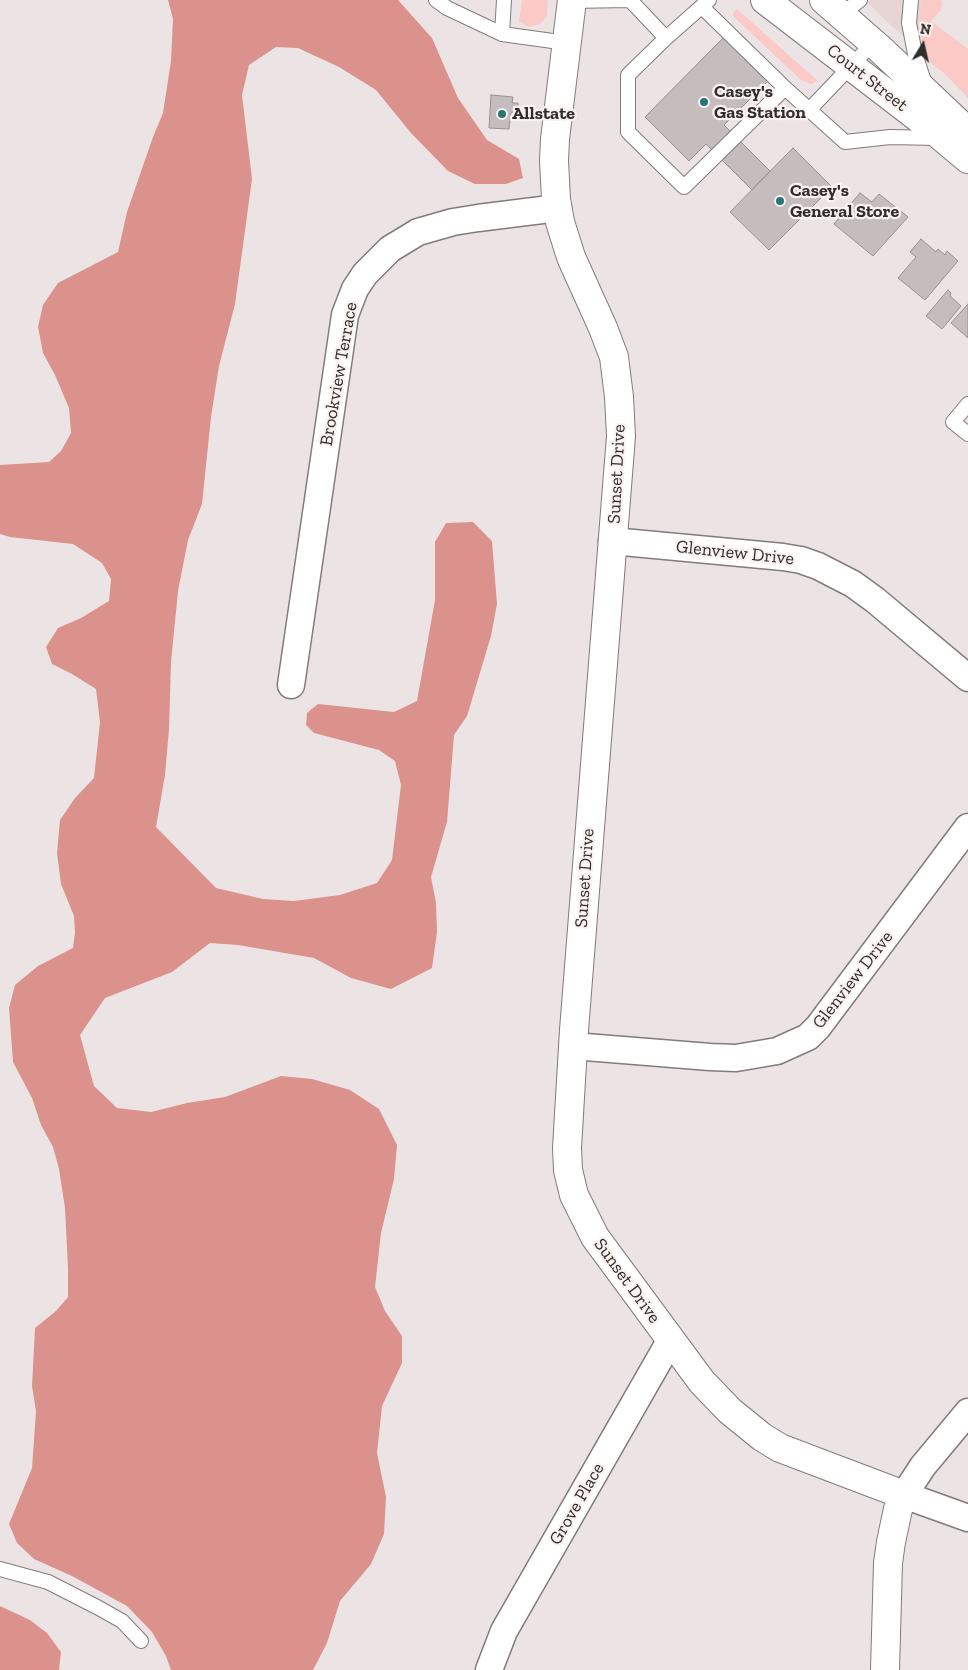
<!DOCTYPE html>
<html>
<head>
<meta charset="utf-8">
<style>
  body { margin:0 }
  #map { position:relative; width:968px; height:1670px; overflow:hidden; background:#ece4e4; font-family:"Zilla Slab",serif }
  canvas { display:block }
  .north { position:absolute; left:898px; top:20px; width:50px; height:50px; -webkit-text-stroke:4px #f9f2f1; paint-order:stroke; rotate:9deg; font-size:14px; font-weight:700; line-height:20px; text-align:center; color:#302d2c }
  .north::after { content:''; display:block; margin:auto; width:18px; height:22px; background:#302d2c; clip-path:polygon(50% 0,100% 100%,50% 72%,0 100%) }
</style>
</head>
<body>
<div id="map">
<canvas width="968" height="1670"></canvas>
<div class="north">N</div>
</div>
<script>
const ctx = document.querySelector('canvas').getContext('2d');
ctx.lineJoin = 'round';
function fillPath(path, color) {
  ctx.fillStyle = color;
  ctx.fill(path, 'evenodd');
}
function toPath(rows) {
  const path = new Path2D();
  for (const r of rows) {
    path.moveTo(r[0], r[1]);
    for (let i = 2; i < r.length; i += 2) path.lineTo(r[i], r[i + 1]);
  }
  return path;
}
function strokePath(path, color, width, dash) {
  ctx.strokeStyle = color;
  ctx.lineWidth = width;
  ctx.lineCap = dash ? 'butt' : 'round';
  ctx.setLineDash(dash || []);
  ctx.stroke(path);
}
function write(font, color, halo, rows, align = 'center') {
  ctx.font = font + ' "Zilla Slab",serif';
  ctx.lineWidth = 4.5;
  ctx.setLineDash([]);
  ctx.textBaseline = 'middle';
  ctx.strokeStyle = halo;
  ctx.fillStyle = color;
  for (const [text, x, y, turn = 0] of rows) {
    ctx.save();
    ctx.translate(x, y);
    ctx.rotate((+turn || 0) * Math.PI / 180);
    ctx.textAlign = isNaN(turn) ? turn : align;
    if (halo) ctx.strokeText(text, 0, 0);
    ctx.fillText(text, 0, 0);
    ctx.restore();
  }
}
const built = toPath([
  [864,0,932,0,924,56]
]);
const green = toPath([
  [522,0,548,0,547,16,540,24,529,27,519,22],
  [922,0,940,0,942,2,941,10,931,21,968,49,968,98,944,73,932,64,925,52,920,25],
  [737,9,818,81,811,84,801,80,733,16,733,13]
]);
const forest = toPath([
  [168,0,398,0,432,38,458,98,487,140,519,159,523,178,506,184,475,184,448,171,411,133,376,90,339,67,298,48,276,47,249,65,242,95,252,179,235,304,219,366,211,417,202,504,188,540,178,591,171,662,169,729,165,775,156,827,216,888,263,899,294,901,340,895,377,883,392,860,401,785,395,761,379,750,314,733,306,725,307,713,318,704,394,712,417,701,435,600,435,542,446,523,473,522,492,541,497,604,491,636,467,716,454,735,447,822,431,877,436,903,437,932,432,968,391,989,351,978,314,958,238,945,210,943,172,972,105,998,80,1035,94,1086,117,1108,151,1112,187,1103,225,1097,281,1076,312,1079,350,1090,379,1109,397,1145,394,1179,381,1233,375,1287,385,1311,402,1336,402,1363,382,1406,377,1453,386,1497,384,1534,371,1564,340,1601,327,1643,313,1670,171,1670,166,1656,152,1632,127,1606,72,1576,34,1559,17,1543,9,1524,32,1468,36,1411,32,1386,35,1328,56,1311,68,1297,68,1268,65,1208,59,1169,53,1147,41,1125,32,1098,13,1062,9,1008,15,985,38,966,73,948,75,933,74,916,61,884,57,853,60,820,75,798,94,778,100,722,96,689,72,674,52,664,46,647,58,628,81,618,109,601,111,579,102,563,73,544,10,537,0,534,0,465,49,462,61,451,71,433,69,408,55,375,43,353,38,327,43,305,58,283,118,252,127,212,153,137,163,113,171,61,173,19],
  [0,1606,30,1620,47,1633,61,1652,59,1670,0,1670]
]);
const building = toPath([
  [724,37,768,81,724,125,770,171,752,190,706,144,689,161,645,117,724,37],
  [491,95,513,97,512,103,518,103,518,113,511,112,509,129,489,128,491,95],
  [793,148,832,187,769,250,730,212,793,148],
  [860,193,872,202,879,194,908,217,873,256,834,224,860,193],
  [921,239,936,252,938,249,945,255,947,251,958,261,925,300,898,278,916,257,910,252,921,239],
  [948,290,951,293,950,296,961,306,942,329,926,316,948,290],
  [968,304,968,338,951,323,968,304]
]);
const service = toPath([
  [436,0,447,8,502,34,567,43],
  [911,0,909,23,911,33,915,54,925,84],
  [568,1,630,0,666,38,628,75,628,132,684,187,785,88,845,142,890,137,938,138],
  [702,7,785,88],
  [841,15,860,0],
  [502,34,504,0],
  [666,38,709,0],
  [809,110,873,43],
  [968,404,953,422,968,434],
  [0,1569,48,1582,97,1607,122,1621,141,1641]
]);
const minor = toPath([
  [612,541,783,557,801,560,818,566,853,584,875,600,968,678],
  [291,685,345,315,355,289,365,274,390,249,418,232,453,222,478,218,558,208],
  [573,1046,710,1057,736,1058,777,1051,808,1037,818,1027,968,827],
  [968,1412,923,1466,904,1495,968,1518],
  [489,1670,504,1631,670,1341]
]);
const tertiary = toPath([
  [572,0,555,139,554,161,556,199,560,222,571,257,603,328,614,357,619,397,621,436,574,1030,567,1148,568,1170,574,1195,595,1237,702,1382,730,1411,762,1437,780,1448,904,1495,898,1509,891,1542,888,1563,885,1670]
]);
const primary = toPath([
  [765,0,925,123,968,159],
  [824,0,878,47,968,132]
]);
const markers = [
  [704,102,5,"#2b7576"],
  [502,114,5,"#2b7576"],
  [780,201,5,"#2b7576"]
];
const streetNames = [
  ["Court Street",867,78,38],
  ["Brookview Terrace",339,374,-80],
  ["Sunset Drive",617,474,-87],
  ["Glenview Drive",735,553,6],
  ["Sunset Drive",585,878,-86],
  ["Glenview Drive",853,980,-52],
  ["Sunset Drive",627,1281,54],
  ["Grove Place",577,1504,-60]
];
const poiNames = [
  ["Casey's",714,92],
  ["Gas Station",714,113],
  ["Allstate",512,114],
  ["Casey's",790,191],
  ["General Store",790,212]
];
fillPath(built, '#e6d5d4');
fillPath(green, '#fbc9c6');
fillPath(forest, '#db918c');
fillPath(building, '#c5bdbd');
strokePath(building, '#989191', 1);
strokePath(service, '#827b7a', 16);
strokePath(minor, '#827b7a', 29);
strokePath(tertiary, '#827b7a', 30);
strokePath(primary, '#827b7a', 30);
strokePath(service, '#fff', 14);
strokePath(minor, '#fff', 26);
strokePath(tertiary, '#fff', 28);
strokePath(primary, '#fff', 28);
for (const [x, y, r, color] of markers) {
  const dot = new Path2D();
  dot.arc(x, y, r, 0, 2 * Math.PI);
  ctx.fillStyle = color;
  ctx.fill(dot);
  strokePath(dot, '#f9f2f1', 2);
}
write('18px', '#302d2c', '#f9f2f1', streetNames);
write('bold 18px', '#302d2c', '#f9f2f1', poiNames, 'left');
</script>
</body>
</html>
